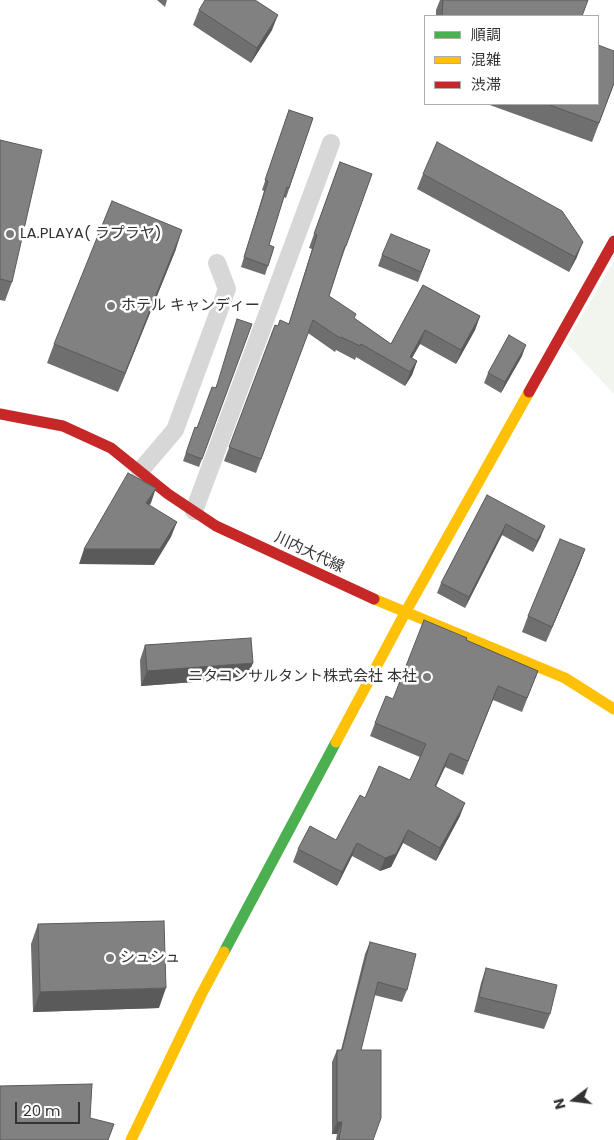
<!DOCTYPE html>
<html>
<head>
<meta charset="utf-8">
<style>
  body { margin:0 }
  #map { position:relative; width:614px; height:1140px; overflow:hidden; background:#fff; font-family:Poppins,"Noto Sans JP",sans-serif }
  canvas { display:block }
  .legend { position:absolute; left:424px; top:15px; width:175px; height:90px; box-sizing:border-box; background:#fff; border:1px solid #adadad; margin:0; padding:6px 9px; list-style:none; font-size:15px; color:#333 }
  .legend li { display:flex; align-items:center; gap:10px; height:25px }
  .legend b { width:25px; border:1px solid #adadad }
  .north { position:absolute; left:549px; top:1075px; width:50px; height:50px; -webkit-text-stroke:4px #fff; paint-order:stroke; rotate:255deg; font-size:14px; font-weight:700; line-height:20px; text-align:center; color:#333 }
  .north::after { content:''; display:block; margin:auto; width:18px; height:22px; background:#333; clip-path:polygon(50% 0,100% 100%,50% 72%,0 100%) }
  .scale { position:absolute; left:15px; top:1102px; width:65px; height:22px; box-sizing:border-box; border:2px solid #333; border-top:0; padding-left:6px; font-size:15px; line-height:18px; white-space:nowrap; color:#333; -webkit-text-stroke:4px #fff; paint-order:stroke }
</style>
</head>
<body>
<div id="map">
<canvas width="614" height="1140"></canvas>
<ul class="legend">
<li><b style="height:6px;background:#4caf50"></b>順調</li>
<li><b style="height:6px;background:#ffc107"></b>混雑</li>
<li><b style="height:6px;background:#c62828"></b>渋滞</li>
</ul>
<div class="north">N</div>
<div class="scale">20 m</div>
</div>
<script>
const ctx = document.querySelector('canvas').getContext('2d');
ctx.lineJoin = 'round';
function fillPath(path, color) {
  ctx.fillStyle = color;
  ctx.fill(path, 'evenodd');
}
function toPath(rows) {
  const path = new Path2D();
  for (const r of rows) {
    path.moveTo(r[0], r[1]);
    for (let i = 2; i < r.length; i += 2) path.lineTo(r[i], r[i + 1]);
  }
  return path;
}
function strokePath(path, color, width, dash) {
  ctx.strokeStyle = color;
  ctx.lineWidth = width;
  ctx.lineCap = dash ? 'butt' : 'round';
  ctx.setLineDash(dash || []);
  ctx.stroke(path);
}
function write(font, color, halo, rows, align = 'center') {
  ctx.font = font + ' Poppins,"Noto Sans JP",sans-serif';
  ctx.lineWidth = 5;
  ctx.setLineDash([]);
  ctx.textBaseline = 'middle';
  ctx.strokeStyle = halo;
  ctx.fillStyle = color;
  for (const [text, x, y, turn = 0] of rows) {
    ctx.save();
    ctx.translate(x, y);
    ctx.rotate((+turn || 0) * Math.PI / 180);
    ctx.textAlign = isNaN(turn) ? turn : align;
    if (halo) ctx.strokeText(text, 0, 0);
    ctx.fillText(text, 0, 0);
    ctx.restore();
  }
}
const green = toPath([
  [614,261,614,394,566,343]
]);
const street = toPath([
  [140,471,175,430,227,289,217,263],
  [194,511,331,143]
]);
const fast = toPath([
  [224,952,336,742]
]);
const slow = toPath([
  [374,599,565,678,614,709],
  [336,742,405,613,529,392],
  [131,1140,201,995,224,952]
]);
const jam = toPath([
  [529,392,614,241],
  [0,414,63,426,111,448,168,494,216,526,374,599]
]);
const wall = toPath([
  [157,0,167,0,165,7],
  [440,0,443,0,582,16,436,16,436,10],
  [199,10,272,30,251,63,193,25],
  [614,84,592,142,487,104,598,104],
  [289,110,313,118,286,198,284,197,269,245,274,247,265,275,241,267,264,191,262,190],
  [0,140,12,282,5,301,0,300],
  [340,162,372,174,341,260,329,296,354,318,391,344,423,285,480,316,475,330,456,364,420,344,412,358,417,361,412,375,405,386,356,357,355,360,336,350,335,352,308,333,256,473,224,461,275,325,278,326,289,323,312,249,309,248],
  [423,174,577,257,569,272,417,189],
  [176,249,118,392,47,363,54,344],
  [430,250,418,282,378,266,382,255],
  [252,324,199,467,183,461,195,427,197,428,215,388],
  [522,356,501,393,484,383,488,373],
  [487,495,541,536,533,552,502,535,465,608,437,593,441,583],
  [585,549,579,565,546,642,522,632,528,616],
  [466,640,538,671,522,712,493,700,463,775,445,767,436,786,460,816,436,861,403,843,391,867,380,871,352,856,337,886,293,862,298,849,336,840,365,798,410,780,420,757,370,736,375,723,393,699],
  [145,645,247,678,141,686,140,660],
  [38,924,159,1008,33,1012,31,944],
  [370,942,407,990,402,1002,374,995,361,1050,373,1140,336,1140,337,1134,332,1134,332,1062,337,1050,341,1050,365,954],
  [486,968,550,1014,544,1029,474,1012,481,983]
]);
const shadedWall = toPath([
  [278,15,272,30,251,63,257,48],
  [182,230,176,249,118,392,125,373],
  [583,242,577,257,569,272,575,257],
  [480,316,475,330,456,364,461,350],
  [425,330,420,344,405,370,410,357],
  [526,345,522,356,501,393,505,382],
  [417,361,412,375,405,386,410,372],
  [156,488,151,503,140,518,146,503],
  [177,522,171,537,154,565,79,564,84,549],
  [506,524,502,535,465,608,469,597],
  [545,526,541,536,533,552,537,541],
  [585,549,579,565,546,642,552,627],
  [253,663,247,678,141,686,147,671],
  [450,753,445,767,430,799,435,786],
  [465,803,460,816,436,861,440,848],
  [408,830,403,843,391,867,380,871,385,858],
  [357,843,352,856,337,886,342,872],
  [166,988,159,1008,33,1012,40,992],
  [337,1122,342,1122,337,1134,332,1134]
]);
const building = toPath([
  [205,0,255,0,278,15,257,48,199,10,205,0],
  [443,0,588,0,582,16,442,16,443,0],
  [598,45,614,51,614,83,599,123,547,104,598,104,598,45],
  [289,110,313,118,289,188,287,187,269,245,274,247,268,266,244,257,268,181,265,180,289,110],
  [0,140,42,150,12,282,0,279,0,140],
  [437,142,562,211,583,242,575,257,423,174,437,142],
  [340,162,372,174,346,246,345,246,329,296,356,314,354,318,391,344,423,285,480,316,461,350,425,330,410,357,417,361,410,372,361,344,360,346,341,337,340,338,313,320,261,459,229,447,275,325,278,326,280,320,289,324,317,235,314,234,340,162],
  [112,201,182,230,125,373,54,344,112,201],
  [391,234,430,250,421,272,382,255,391,234],
  [237,319,252,324,202,459,186,453,195,427,197,428,212,387,216,388,237,319],
  [509,335,526,345,505,382,488,373,509,335],
  [128,473,156,488,146,503,177,522,160,549,84,549,128,473],
  [487,495,545,526,537,541,506,524,469,597,441,583,487,495],
  [560,539,585,549,552,627,528,616,560,539],
  [424,620,467,638,466,640,538,671,527,698,498,686,468,761,450,753,435,786,465,803,440,848,408,830,396,854,385,858,357,843,342,872,298,849,310,826,336,840,360,795,365,798,379,766,410,780,426,744,375,723,386,696,393,699,424,620],
  [251,638,253,663,147,671,145,645,251,638],
  [164,921,166,988,40,992,38,924,164,921],
  [370,942,416,954,407,990,378,982,361,1050,381,1050,381,1118,373,1140,339,1140,342,1122,337,1122,337,1050,342,1050,370,942],
  [486,968,557,985,550,1014,479,997,486,968],
  [92,1084,90,1118,114,1124,108,1140,0,1140,0,1086,92,1084]
]);
const markers = [
  [10,234,5,"#7a7a7a"],
  [111,306,5,"#7a7a7a"],
  [427,677,5,"#7a7a7a"],
  [110,958,5,"#7a7a7a"]
];
const poiNames = [
  ["LA.PLAYA( ラプラヤ)",20,234],
  ["ホテル キャンディー",121,306],
  ["ニタコンサルタント株式会社 本社",417,677,"right"],
  ["シュシュ",120,958]
];
const streetNames = [
  ["川内大代線",309,553,25]
];
fillPath(green, '#f1f5ed');
strokePath(street, '#d7d7d7', 18);
strokePath(fast, '#4caf50', 11);
strokePath(slow, '#ffc107', 11);
strokePath(jam, '#c62828', 11);
fillPath(wall, '#6f6f6f');
fillPath(shadedWall, '#5a5a5a');
fillPath(building, '#818181');
strokePath(building, '#5a5a5a', 1);
for (const [x, y, r, color] of markers) {
  const dot = new Path2D();
  dot.arc(x, y, r, 0, 2 * Math.PI);
  ctx.fillStyle = color;
  ctx.fill(dot);
  strokePath(dot, '#fff', 2);
}
write('15px', '#333', '#fff', poiNames, 'left');
write('15px', '#333', '#fff', streetNames);
</script>
</body>
</html>
